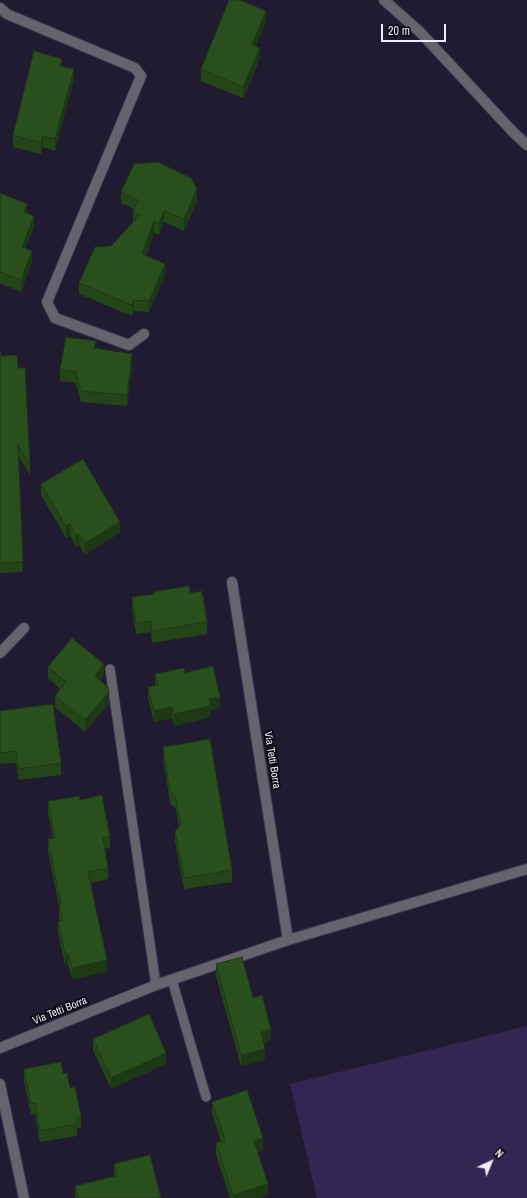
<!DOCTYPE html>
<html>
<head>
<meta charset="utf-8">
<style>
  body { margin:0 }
  #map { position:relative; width:527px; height:1198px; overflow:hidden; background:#201b31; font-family:"Archivo Narrow",sans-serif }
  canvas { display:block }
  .north { position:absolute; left:471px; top:1142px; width:40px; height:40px; -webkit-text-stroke:3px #090710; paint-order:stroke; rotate:44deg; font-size:11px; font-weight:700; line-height:16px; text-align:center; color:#efecfb }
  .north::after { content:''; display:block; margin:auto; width:14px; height:18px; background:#efecfb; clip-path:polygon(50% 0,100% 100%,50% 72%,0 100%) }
  .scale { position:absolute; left:381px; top:24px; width:65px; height:18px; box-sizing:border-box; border:2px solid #efecfb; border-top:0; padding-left:5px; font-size:12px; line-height:14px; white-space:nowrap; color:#efecfb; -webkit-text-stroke:3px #090710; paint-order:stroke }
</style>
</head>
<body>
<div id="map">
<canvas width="527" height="1198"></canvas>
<div class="north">N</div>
<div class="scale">20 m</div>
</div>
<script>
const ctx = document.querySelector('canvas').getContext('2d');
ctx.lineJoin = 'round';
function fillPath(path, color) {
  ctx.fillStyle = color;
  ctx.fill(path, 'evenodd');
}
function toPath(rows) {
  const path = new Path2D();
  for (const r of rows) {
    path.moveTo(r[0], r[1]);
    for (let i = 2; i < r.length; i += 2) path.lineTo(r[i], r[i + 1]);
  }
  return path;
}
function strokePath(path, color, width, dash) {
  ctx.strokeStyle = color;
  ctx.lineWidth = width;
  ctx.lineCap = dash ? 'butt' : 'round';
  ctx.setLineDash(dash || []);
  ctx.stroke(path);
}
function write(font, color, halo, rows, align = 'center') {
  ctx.font = font + ' "Archivo Narrow",sans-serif';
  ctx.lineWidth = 3.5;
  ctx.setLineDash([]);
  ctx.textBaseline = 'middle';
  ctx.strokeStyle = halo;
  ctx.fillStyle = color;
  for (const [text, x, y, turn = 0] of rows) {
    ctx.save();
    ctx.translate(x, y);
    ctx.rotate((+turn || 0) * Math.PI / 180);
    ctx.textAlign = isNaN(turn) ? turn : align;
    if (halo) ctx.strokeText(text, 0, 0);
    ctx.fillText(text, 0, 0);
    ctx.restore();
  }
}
const green = toPath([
  [527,1026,527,1198,317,1198,290,1084]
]);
const lane = toPath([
  [110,669,156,985],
  [172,980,206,1097]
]);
const street = toPath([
  [384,0,420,32,513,132,527,145],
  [0,8,7,14,135,68,141,76,47,302,55,318,129,345,144,334],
  [232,582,288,940],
  [0,653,24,628],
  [0,1048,156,985,288,940,527,869],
  [0,1084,24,1198]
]);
const wall = toPath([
  [266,22,256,46,260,59,243,98,201,81,201,69],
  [62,66,74,80,55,151,43,147,41,154,13,147,13,135],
  [121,192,197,201,184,231,164,222,159,235,154,233,146,256,165,275,149,312,134,311,132,316,79,294,79,283,111,246,133,223,133,212,134,209,121,203],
  [0,193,27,213,34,227,25,248,32,262,21,292,0,283],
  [96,348,132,365,127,406,81,402,76,383,60,381,60,369],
  [0,352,1,356,18,368,30,465,30,475,18,456,23,572,0,573],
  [41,484,120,533,85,554,79,545,76,547,70,535,66,538,41,495],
  [190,593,207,622,207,634,152,643,151,632,136,634,132,609,132,597],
  [48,667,104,675,100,680,109,703,85,732,55,707,55,696,60,689,48,678],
  [185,673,220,708,210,710,210,717,174,726,172,718,154,722,148,698,148,687,155,685,155,674],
  [0,711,61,763,61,775,19,780,16,763,0,764],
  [163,747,232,870,232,882,184,889,175,842,175,831,179,827,176,809,170,803,163,758],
  [80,800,110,837,110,848,105,849,108,868,108,879,91,883,107,972,72,979,68,964,65,965,58,933,58,921,59,921,59,906,48,851,48,839,53,838,48,813,48,801],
  [216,964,253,998,271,1040,264,1043,265,1060,241,1066,216,976],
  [93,1039,166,1064,111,1089,93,1050],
  [24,1069,63,1074,70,1088,81,1117,81,1128,77,1129,77,1136,40,1142,35,1114,31,1115,24,1081],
  [212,1102,263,1150,257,1152,268,1195,259,1198,230,1198,216,1155,216,1143,221,1142,212,1113],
  [114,1164,161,1198,75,1198,75,1186,114,1176]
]);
const shadedWall = toPath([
  [266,11,266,22,252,56,252,45],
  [260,48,260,59,243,98,243,87],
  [74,69,74,80,55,151,55,139],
  [43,136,43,147,41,154,41,143],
  [197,189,197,201,184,231,184,219],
  [27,204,27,215,24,212],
  [164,211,164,222,159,235,159,223],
  [34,216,34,227,22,258,22,247],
  [154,221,154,233,142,265,142,254],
  [32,251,32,262,21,292,21,280],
  [165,264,165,275,149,312,149,301],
  [134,300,134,311,132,316,132,305],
  [132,354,132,365,127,406,127,395],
  [120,522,120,533,85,554,85,543],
  [70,524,70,535,66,538,66,526],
  [79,534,79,545,76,547,76,535],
  [104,664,104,675,95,687,95,676],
  [109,692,109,703,85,732,85,720],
  [220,697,220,708,210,710,210,717,174,726,174,714,209,699],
  [172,707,172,718,154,722,154,711],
  [68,953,68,964,65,965,65,954],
  [107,960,107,972,72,979,72,968],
  [271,1029,271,1040,261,1043,261,1032],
  [265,1049,265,1060,241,1066,241,1055],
  [166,1053,166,1064,111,1089,111,1078],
  [263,1138,263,1150,254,1153,254,1141],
  [268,1184,268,1195,259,1198,233,1198,233,1195]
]);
const building = toPath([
  [229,0,240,0,266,11,252,45,260,48,243,87,201,69,229,0],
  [34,51,62,59,60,66,74,69,55,139,43,136,41,143,13,135,34,51],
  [158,162,191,178,197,189,184,219,164,211,159,223,154,221,142,254,165,264,149,301,134,300,132,305,79,283,95,247,111,246,140,215,133,212,138,200,121,192,134,164,158,162],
  [0,193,27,204,24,212,34,216,22,247,32,251,21,280,0,272,0,193],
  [66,337,96,341,94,348,132,354,127,395,81,391,76,372,60,369,66,337],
  [0,352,1,352,1,356,17,355,18,368,25,368,30,465,18,445,23,562,0,563,0,352],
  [83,459,120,522,85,543,79,534,76,535,70,524,66,526,41,484,83,459],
  [189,586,190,593,202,591,207,622,152,631,151,621,136,623,132,597,154,594,153,592,189,586],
  [72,638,104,664,95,676,108,687,109,692,85,720,55,696,66,682,48,667,72,638],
  [213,666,220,697,209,699,210,706,174,714,172,707,154,711,148,687,158,685,155,674,184,668,185,673,213,666],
  [53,704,61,763,19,769,16,751,0,753,0,711,53,704],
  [210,739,232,870,184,878,175,831,181,825,176,798,170,792,163,747,210,739],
  [102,795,110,837,103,838,108,868,88,872,107,960,72,968,68,953,65,954,58,921,62,921,59,906,61,905,48,839,55,838,48,801,79,796,80,800,102,795],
  [242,957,253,998,262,995,271,1029,261,1032,265,1049,241,1055,216,964,242,957],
  [149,1014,166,1053,111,1078,93,1039,149,1014],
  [61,1062,63,1074,67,1073,70,1088,75,1087,81,1117,76,1118,77,1124,40,1131,35,1103,31,1104,24,1069,61,1062],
  [247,1090,263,1138,254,1141,268,1184,233,1195,216,1143,225,1140,212,1102,247,1090],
  [150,1155,161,1198,78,1198,75,1186,117,1176,114,1164,150,1155]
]);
const streetNames = [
  ["Via Tetti Borra",272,760,81],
  ["Via Tetti Borra",60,1011,-22]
];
fillPath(green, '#332652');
strokePath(lane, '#3d384d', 11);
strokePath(street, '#3d384d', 12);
strokePath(lane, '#66636f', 9);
strokePath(street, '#66636f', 10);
fillPath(wall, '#234518');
fillPath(shadedWall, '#1d3814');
fillPath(building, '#29501c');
strokePath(building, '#1d3814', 1);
write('11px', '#efecfb', '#090710', streetNames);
</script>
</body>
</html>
